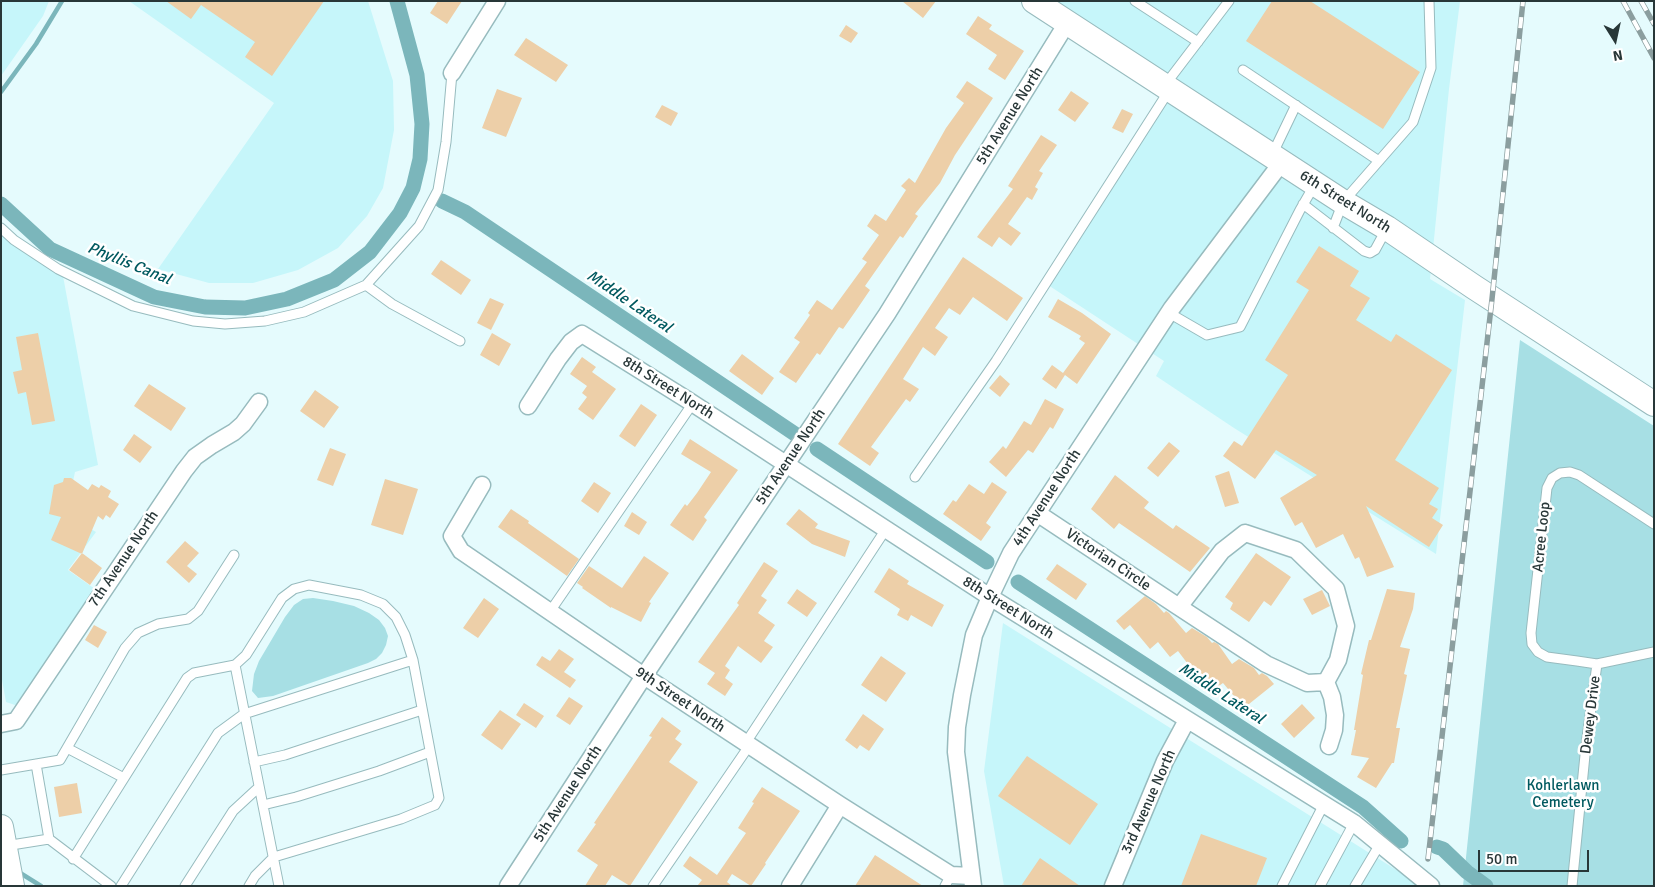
<!DOCTYPE html>
<html>
<head>
<meta charset="utf-8">
<style>
  body { margin:0 }
  #map { position:relative; width:1655px; height:887px; overflow:hidden; background:#e5fbfd; font-family:Signika,sans-serif }
  canvas { display:block }
  .frame { position:absolute; inset:0; border:2px solid #283738; pointer-events:none }
  .north { position:absolute; left:1590px; top:15px; width:50px; height:50px; -webkit-text-stroke:4px #fff; paint-order:stroke; rotate:170deg; font-size:14px; font-weight:700; line-height:20px; text-align:center; color:#283738 }
  .north::after { content:''; display:block; margin:auto; width:18px; height:22px; background:#283738; clip-path:polygon(50% 0,100% 100%,50% 72%,0 100%) }
  .scale { position:absolute; left:1478px; top:850px; width:111px; height:22px; box-sizing:border-box; border:2px solid #283738; border-top:0; padding-left:6px; font-size:15px; line-height:18px; white-space:nowrap; color:#283738; -webkit-text-stroke:4px #fff; paint-order:stroke }
</style>
</head>
<body>
<div id="map">
<canvas width="1655" height="887"></canvas>
<div class="frame"></div>
<div class="north">N</div>
<div class="scale">50 m</div>
</div>
<script>
const ctx = document.querySelector('canvas').getContext('2d');
ctx.lineJoin = 'round';
function fillPath(path, color) {
  ctx.fillStyle = color;
  ctx.fill(path, 'evenodd');
}
function toPath(rows) {
  const path = new Path2D();
  for (const r of rows) {
    path.moveTo(r[0], r[1]);
    for (let i = 2; i < r.length; i += 2) path.lineTo(r[i], r[i + 1]);
  }
  return path;
}
function strokePath(path, color, width, dash) {
  ctx.strokeStyle = color;
  ctx.lineWidth = width;
  ctx.lineCap = dash ? 'butt' : 'round';
  ctx.setLineDash(dash || []);
  ctx.stroke(path);
}
function write(font, color, halo, rows, align = 'center') {
  ctx.font = font + ' Signika,sans-serif';
  ctx.lineWidth = 5;
  ctx.setLineDash([]);
  ctx.textBaseline = 'middle';
  ctx.strokeStyle = halo;
  ctx.fillStyle = color;
  for (const [text, x, y, turn = 0] of rows) {
    ctx.save();
    ctx.translate(x, y);
    ctx.rotate((+turn || 0) * Math.PI / 180);
    ctx.textAlign = isNaN(turn) ? turn : align;
    if (halo) ctx.strokeText(text, 0, 0);
    ctx.fillText(text, 0, 0);
    ctx.restore();
  }
}
const built = toPath([
  [1,1,49,1,43,16,1,76],
  [129,1,368,1,393,81,394,130,383,188,367,216,338,248,298,270,253,283,209,283,158,269,274,103],
  [1056,1,1460,1,1449,89,1430,279,1465,300,1436,554,1234,428,1156,376,1164,361,1048,285,1181,82],
  [1,234,63,276,98,465,75,472,66,514,96,532,68,570,95,589,18,706,6,702,1,674],
  [1003,623,1422,886,1004,886,984,771]
]);
const green = toPath([
  [1520,340,1654,426,1654,886,1463,886],
  [313,598,333,601,354,606,369,613,379,620,385,628,388,636,386,645,382,653,376,659,368,663,273,696,258,698,252,691,254,674,259,661,285,617,294,605,303,599]
]);
const stream = toPath([
  [1,92,36,44,62,1],
  [17,871,41,886]
]);
const canal = toPath([
  [442,201,465,212,795,434],
  [1,204,50,249,154,297,205,307,245,308,287,299,334,280,370,252,400,213,413,188,420,159,422,124,417,75,397,1],
  [817,449,987,562],
  [1018,582,1363,807,1401,841],
  [1437,847,1443,849,1467,872,1486,886]
]);
const building = toPath([
  [166,1,324,1,272,76,245,57,255,42,201,5,191,19],
  [438,1,462,1,447,24,430,13],
  [902,1,936,1,923,18],
  [1272,1,1310,1,1420,72,1383,129,1246,41],
  [978,16,992,25,989,29,1024,51,1005,80,988,69,997,55,966,34],
  [846,25,858,33,851,43,839,36],
  [526,38,568,65,556,82,514,55],
  [967,81,993,98,955,155,940,183,915,214,918,216,903,238,900,236,865,286,870,290,855,312,843,329,839,327,820,355,817,353,796,383,779,372,800,342,794,338,810,315,808,313,817,300,832,310,867,262,862,259,879,235,867,226,875,214,886,221,906,190,901,186,909,178,915,183,946,128,964,103,956,97],
  [497,89,522,98,506,137,482,128],
  [1071,91,1089,103,1075,122,1058,110],
  [662,105,678,113,671,126,655,117],
  [1122,109,1133,114,1123,133,1112,128],
  [1041,135,1057,145,1039,171,1043,173,1035,187,1038,189,1032,200,1027,197,1008,224,1021,233,1011,246,999,237,992,247,977,237,1013,189,1008,186],
  [1319,246,1359,271,1350,286,1370,298,1356,320,1391,342,1396,334,1452,370,1395,460,1439,488,1429,504,1438,509,1432,518,1443,525,1429,547,1366,506,1394,567,1367,577,1359,557,1355,559,1343,534,1316,548,1302,522,1295,526,1280,498,1317,475,1276,450,1255,479,1223,456,1234,441,1242,446,1288,375,1265,360,1309,290,1296,282],
  [963,257,1023,298,1007,321,973,297,960,315,949,308,935,328,948,337,935,356,923,347,903,379,919,389,910,402,906,399,871,447,879,453,870,466,838,444],
  [441,260,471,280,461,295,431,274],
  [490,298,504,304,491,330,477,323],
  [1058,299,1082,313,1111,334,1077,384,1065,375,1056,389,1042,379,1052,365,1063,373,1085,343,1079,339,1081,336,1048,317],
  [38,333,55,421,32,425,26,392,18,394,13,372,22,370,16,337],
  [492,333,511,344,499,366,480,355],
  [742,354,774,378,762,395,729,371],
  [582,357,596,367,592,372,616,389,593,420,578,409,587,397,582,393,587,386,570,374],
  [1000,375,1010,384,1000,397,989,388],
  [149,384,186,408,171,431,134,406],
  [315,390,339,407,324,428,300,411],
  [1045,399,1064,409,1053,429,1050,427,1033,453,1028,450,1006,477,989,462,1003,446,1006,449,1024,421,1031,425],
  [641,404,657,415,635,447,619,436],
  [134,434,152,447,140,463,123,450],
  [690,439,738,470,704,517,707,520,693,541,670,525,685,504,687,506,697,493,711,472,681,454],
  [1169,442,1180,451,1158,477,1147,468],
  [330,448,346,454,333,486,317,480],
  [1229,471,1239,503,1225,507,1215,476],
  [1115,475,1149,502,1144,508,1173,529,1176,525,1210,548,1190,572,1119,523,1114,529,1091,509],
  [64,478,71,478,88,490,92,484,99,488,101,485,111,491,108,497,119,504,110,518,106,515,103,520,98,516,82,554,51,540,61,517,49,514,54,485,63,482],
  [385,479,418,489,403,535,371,525],
  [594,482,611,493,598,513,581,501],
  [992,482,1007,492,986,523,991,527,981,541,943,514,953,500,956,502,969,484,984,494],
  [511,509,529,521,528,523,579,559,567,576,498,527],
  [799,509,818,524,815,528,850,541,845,557,812,544,786,524],
  [632,512,647,522,639,535,624,526],
  [185,541,199,553,187,566,197,574,189,583,166,562],
  [82,553,102,568,90,585,69,570],
  [1256,553,1291,577,1271,606,1264,601,1249,622,1230,609,1233,603,1225,597],
  [644,556,669,573,649,602,651,603,641,622,611,607,611,608,582,588,583,587,577,583,589,566,622,588],
  [764,562,778,571,761,596,767,600,758,613,775,625,764,641,773,647,761,663,738,646,725,666,730,670,725,678,733,684,725,696,707,684,715,673,698,662,739,605,737,603],
  [1057,564,1087,584,1076,600,1046,579],
  [889,568,909,581,907,584,944,605,932,627,911,615,908,621,897,615,900,609,874,592],
  [797,589,817,603,807,617,787,603],
  [1387,589,1415,593,1413,609,1400,647,1410,649,1404,674,1407,675,1396,728,1400,728,1394,763,1392,763,1376,788,1357,777,1369,758,1351,755,1356,730,1354,730,1363,675,1361,674,1369,640,1371,640],
  [1322,590,1330,606,1312,615,1303,599],
  [1145,596,1156,604,1164,613,1166,611,1169,613,1186,633,1192,628,1207,637,1212,643,1214,642,1218,644,1232,664,1239,659,1254,668,1259,675,1262,673,1267,676,1274,684,1244,708,1223,683,1213,690,1201,673,1197,676,1178,651,1170,657,1158,642,1150,649,1130,625,1124,630,1116,621],
  [484,598,499,609,478,638,463,628],
  [94,625,107,632,98,648,85,640],
  [559,649,574,659,564,672,576,680,570,688,536,665,542,656,550,661],
  [881,656,906,673,886,702,861,685],
  [569,697,583,706,570,725,556,716],
  [524,703,544,716,536,728,516,715],
  [1302,704,1315,718,1294,738,1281,724],
  [500,710,521,724,502,750,481,735],
  [863,714,884,729,869,751,860,745,857,749,845,740],
  [662,717,681,731,675,739,682,744,669,762,698,782,630,886,612,875,605,886,585,886,598,865,577,851,596,824,594,823,652,737,649,736],
  [1027,756,1098,804,1070,845,998,796],
  [77,783,82,813,59,817,54,787],
  [762,787,800,811,765,863,766,864,751,886,732,874,727,882,732,886,697,886,702,880,683,866,690,856,717,875,746,833,738,828,754,803,752,802],
  [1201,834,1267,858,1256,886,1181,886],
  [875,855,923,886,855,886],
  [1040,858,1080,886,1021,886]
]);
const lane = toPath([
  [1135,1,1198,42],
  [1243,70,1379,161],
  [1165,85,1229,1],
  [1272,155,1296,105],
  [1303,204,1364,251,1370,253,1375,250,1387,228],
  [1,228,14,240,58,269,133,306,193,321,225,324,265,321,304,312,366,285,419,226,438,190,446,142,452,73],
  [1333,228,1343,202,1413,122,1431,68,1429,1],
  [366,285,392,304,460,341],
  [1169,313,1207,335,1240,327,1300,210,1315,184],
  [915,477,996,361,1170,89],
  [1654,524,1579,475,1570,472,1560,473,1552,478,1547,488,1531,633,1532,644,1538,652,1547,657,1577,661,1597,664,1654,652],
  [549,613,693,403],
  [235,665,279,886],
  [745,744,886,529],
  [67,748,124,778],
  [254,762,285,755,422,710],
  [36,764,49,839],
  [1,770,60,760,125,648,138,633,158,624,188,619,198,611,234,555],
  [263,805,296,797,379,771,430,752],
  [5,846,49,839,111,886],
  [73,859,187,678,194,673,235,665,246,655,282,598,294,589,309,585,361,595,383,604,396,617,405,635,413,660,439,798,435,805,401,819,274,857,255,876,249,886],
  [121,886,218,733,244,714,413,660],
  [185,886,233,811,259,787],
  [653,886,749,746],
  [945,886,951,875],
  [1282,886,1324,804],
  [1320,886,1354,823],
  [1355,886,1380,844],
  [1572,886,1586,745,1597,664]
]);
const street = toPath([
  [452,73,497,1],
  [528,406,558,359,571,342,582,334,686,399,990,597,1354,823,1431,886],
  [482,485,452,536,461,551,644,676,840,805,951,875,971,876],
  [1037,513,1179,607],
  [1245,533,1296,550,1336,589,1346,626,1338,660,1326,682,1307,683,1266,664,1179,607,1222,551,1245,533],
  [1326,682,1332,697,1335,715,1334,730,1329,746],
  [1,724,16,721,184,471,195,457,212,445,234,432,243,424,259,402],
  [508,886,644,676,887,314,1067,23],
  [790,886,840,805],
  [973,886,956,752,957,727,962,695,974,635,990,597,1011,553,1172,308,1282,162],
  [1113,886,1165,761,1187,720]
]);
const secondary = toPath([
  [1034,1,1343,202,1387,228,1474,287,1654,404],
  [1,827,12,886]
]);
const rail = toPath([
  [1623,1,1654,58],
  [1641,1,1654,24],
  [1428,859,1492,299,1523,1]
]);
const streetNames = [
  ["5th Avenue North",1010,116,-58],
  ["6th Street North",1345,202,32],
  ["8th Street North",668,388,32],
  ["5th Avenue North",791,457,-56],
  ["4th Avenue North",1047,498,-57],
  ["Acree Loop",1542,537,-84],
  ["7th Avenue North",124,559,-56],
  ["Victorian Circle",1108,560,34],
  ["8th Street North",1008,608,32],
  ["9th Street North",680,700,34],
  ["Dewey Drive",1591,715,-83],
  ["5th Avenue North",568,794,-57],
  ["3rd Avenue North",1149,802,-66]
];
const parkNames = [
  ["Kohlerlawn",1563,786],
  ["Cemetery",1563,803]
];
const waterNames = [
  ["Phyllis Canal",129,264,22],
  ["Middle Lateral",629,302,34],
  ["Middle Lateral",1221,694,33]
];
fillPath(built, '#c6f6fa');
fillPath(green, '#a7dfe4');
strokePath(stream, '#7bb6bb', 4.5);
strokePath(canal, '#7bb6bb', 15);
fillPath(building, '#edcfa8');
strokePath(lane, '#97bbbe', 11);
strokePath(street, '#97bbbe', 19);
strokePath(secondary, '#97bbbe', 26);
strokePath(lane, '#fff', 9);
strokePath(street, '#fff', 16);
strokePath(secondary, '#fff', 24);
strokePath(rail, '#8b9e9f', 5.5);
strokePath(rail, '#fff', 4, [11]);
write('15px', '#283738', '#fff', streetNames);
write('15px', '#00595f', '#fff', parkNames);
write('italic 16px', '#00595f', '#fff', waterNames);
</script>
</body>
</html>
